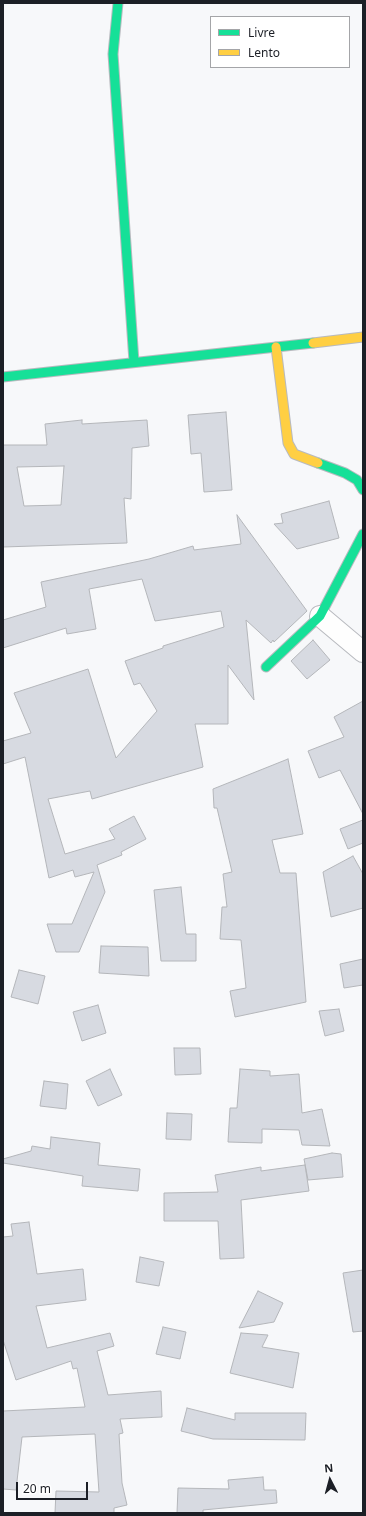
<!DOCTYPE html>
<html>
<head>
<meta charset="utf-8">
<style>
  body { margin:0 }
  #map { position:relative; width:366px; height:1516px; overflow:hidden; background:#f7f8fa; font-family:"Noto Sans",sans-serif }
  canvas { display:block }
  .frame { position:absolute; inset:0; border:4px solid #1c1f26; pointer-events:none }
  .legend { position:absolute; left:210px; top:16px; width:140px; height:52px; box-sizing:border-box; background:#fff; border:1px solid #a4a5a8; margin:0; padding:5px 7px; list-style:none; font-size:12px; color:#1c1f26 }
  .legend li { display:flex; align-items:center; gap:8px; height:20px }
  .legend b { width:20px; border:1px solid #a4a5a8 }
  .north { position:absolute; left:310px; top:1460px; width:40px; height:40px; -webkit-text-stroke:3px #fff; paint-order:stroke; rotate:354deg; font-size:11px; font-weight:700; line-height:16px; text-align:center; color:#1c1f26 }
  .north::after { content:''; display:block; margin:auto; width:14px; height:18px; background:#1c1f26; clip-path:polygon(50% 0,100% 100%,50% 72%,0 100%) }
  .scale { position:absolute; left:16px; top:1482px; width:72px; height:18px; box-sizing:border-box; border:2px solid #1c1f26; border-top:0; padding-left:5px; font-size:12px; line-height:14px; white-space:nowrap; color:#1c1f26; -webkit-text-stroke:3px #fff; paint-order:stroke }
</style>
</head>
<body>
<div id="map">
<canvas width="366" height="1516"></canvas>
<div class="frame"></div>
<ul class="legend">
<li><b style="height:5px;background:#16e098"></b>Livre</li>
<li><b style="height:5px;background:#ffcf43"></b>Lento</li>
</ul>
<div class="north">N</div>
<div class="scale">20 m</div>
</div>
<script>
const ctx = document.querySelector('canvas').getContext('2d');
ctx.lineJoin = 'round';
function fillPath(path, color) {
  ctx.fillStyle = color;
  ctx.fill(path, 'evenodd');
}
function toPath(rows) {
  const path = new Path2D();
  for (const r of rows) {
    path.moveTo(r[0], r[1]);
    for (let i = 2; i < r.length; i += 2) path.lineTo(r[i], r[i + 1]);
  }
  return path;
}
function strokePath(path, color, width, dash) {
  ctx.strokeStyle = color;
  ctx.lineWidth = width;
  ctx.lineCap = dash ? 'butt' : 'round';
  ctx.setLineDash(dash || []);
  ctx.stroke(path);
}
const building = toPath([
  [226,412,232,490,204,492,201,453,191,454,188,415,226,412],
  [82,420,82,424,147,420,149,446,132,448,131,499,124,498,127,543,3,547,3,445,47,445,45,424,82,420],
  [64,466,61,505,24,506,17,467,64,466],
  [329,501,339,538,297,549,274,524,283,523,281,514,329,501],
  [237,515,307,611,274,642,273,640,271,643,246,620,254,700,228,665,228,724,195,724,203,767,92,799,90,791,48,799,65,854,115,839,109,829,134,816,146,839,121,852,122,855,97,865,105,892,79,952,56,952,47,924,72,924,94,872,75,877,73,870,49,878,25,757,3,764,3,741,31,733,14,693,88,669,116,758,157,711,140,683,134,685,125,661,163,648,163,646,224,627,221,611,155,621,142,579,89,589,96,629,67,634,66,628,3,648,3,620,46,607,41,582,149,559,193,546,194,550,241,544,237,515],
  [313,640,330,660,307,679,291,661,313,640],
  [363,701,363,814,340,770,319,778,308,751,344,737,334,717,363,701],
  [288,759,303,834,272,840,280,873,296,873,306,1002,235,1017,230,991,246,988,241,940,220,939,222,907,227,907,223,874,232,872,217,808,214,808,213,789,288,759],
  [363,820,363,843,348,849,340,829,363,820],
  [353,856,363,874,363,908,331,917,323,872,353,856],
  [181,887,186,934,196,934,196,961,161,961,154,890,181,887],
  [101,946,148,947,149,976,99,973,101,946],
  [363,959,363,985,344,988,340,964,363,959],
  [19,970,45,976,38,1004,11,997,19,970],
  [98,1005,106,1033,82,1041,73,1012,98,1005],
  [339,1009,344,1031,325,1036,319,1011,339,1009],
  [174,1048,200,1048,201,1074,175,1075,174,1048],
  [110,1069,122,1095,98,1106,86,1081,110,1069],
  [240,1069,270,1071,270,1076,299,1074,302,1113,322,1109,330,1146,302,1145,299,1130,262,1129,262,1143,228,1142,230,1108,237,1108,240,1069],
  [44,1081,68,1084,66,1109,40,1106,44,1081],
  [167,1113,192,1114,191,1140,166,1139,167,1113],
  [51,1137,100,1143,98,1165,140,1169,138,1191,82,1186,83,1176,3,1163,3,1159,31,1151,32,1146,50,1149,51,1137],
  [332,1153,341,1154,343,1177,308,1180,304,1159,332,1153],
  [305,1165,309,1191,241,1200,244,1258,220,1259,218,1221,164,1221,164,1193,218,1192,215,1175,261,1167,261,1171,305,1165],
  [29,1222,37,1274,83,1269,86,1300,36,1306,47,1348,110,1333,114,1346,97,1351,108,1395,161,1391,162,1417,120,1419,123,1433,119,1434,122,1483,127,1505,114,1508,114,1513,55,1513,56,1491,99,1492,95,1434,22,1437,16,1490,3,1489,3,1411,85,1407,77,1368,73,1369,71,1361,16,1380,3,1340,3,1237,13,1236,11,1224,29,1222],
  [140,1257,164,1262,159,1286,136,1282,140,1257],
  [363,1270,363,1331,353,1332,343,1273,363,1270],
  [258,1291,283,1303,274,1322,239,1328,258,1291],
  [163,1327,186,1332,180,1359,156,1354,163,1327],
  [241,1333,268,1335,262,1347,299,1353,293,1388,230,1373,241,1333],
  [187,1408,235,1420,235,1413,306,1413,305,1440,213,1439,181,1431,187,1408],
  [263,1477,264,1490,276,1490,277,1503,203,1510,203,1513,177,1513,178,1488,229,1489,228,1480,263,1477]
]);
const street = toPath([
  [320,616,363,652]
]);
const fast = toPath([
  [118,3,113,54,134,362],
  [3,377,313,343],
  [318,463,345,473,357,480,363,490],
  [266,667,320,616,363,534]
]);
const slow = toPath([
  [313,343,363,337],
  [276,347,288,443,294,454,318,463]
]);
fillPath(building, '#d7dae1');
strokePath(building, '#b4b6ba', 1);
strokePath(street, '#b8babf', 22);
strokePath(fast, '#b8babf', 11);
strokePath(slow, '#b8babf', 11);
strokePath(street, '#fefefe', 20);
strokePath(fast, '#16e098', 9);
strokePath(slow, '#ffcf43', 9);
</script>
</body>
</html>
